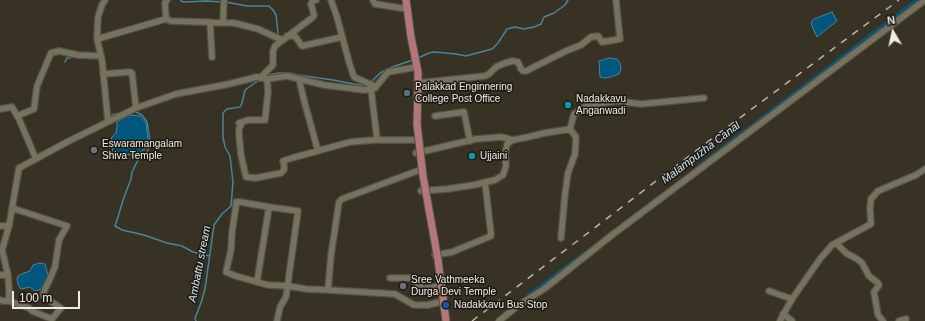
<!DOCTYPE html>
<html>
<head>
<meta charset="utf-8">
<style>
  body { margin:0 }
  #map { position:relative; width:925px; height:321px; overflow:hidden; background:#373223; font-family:Arial,sans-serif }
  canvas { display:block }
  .north { position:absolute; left:873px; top:12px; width:40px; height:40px; -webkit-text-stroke:3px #1c1a13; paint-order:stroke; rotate:351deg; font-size:11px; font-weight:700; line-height:16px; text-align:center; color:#efede3 }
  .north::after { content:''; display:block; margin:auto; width:14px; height:18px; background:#efede3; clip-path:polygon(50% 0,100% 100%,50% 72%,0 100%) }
  .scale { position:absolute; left:12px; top:291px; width:68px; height:18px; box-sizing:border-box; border:2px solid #efede3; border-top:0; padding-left:5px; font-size:12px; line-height:14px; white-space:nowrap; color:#efede3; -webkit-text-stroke:3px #1c1a13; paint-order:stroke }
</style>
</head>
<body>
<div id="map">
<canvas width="925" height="321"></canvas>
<div class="north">N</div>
<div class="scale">100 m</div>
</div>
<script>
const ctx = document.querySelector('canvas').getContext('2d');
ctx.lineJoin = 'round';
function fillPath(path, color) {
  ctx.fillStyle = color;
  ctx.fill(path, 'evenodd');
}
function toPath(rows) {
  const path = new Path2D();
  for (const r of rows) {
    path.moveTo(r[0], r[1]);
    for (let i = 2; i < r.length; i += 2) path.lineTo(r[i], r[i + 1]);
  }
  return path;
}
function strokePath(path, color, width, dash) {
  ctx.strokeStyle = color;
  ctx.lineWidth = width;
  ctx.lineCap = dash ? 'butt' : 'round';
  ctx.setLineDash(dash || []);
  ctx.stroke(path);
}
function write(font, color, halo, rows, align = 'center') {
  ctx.font = font + ' Arial,sans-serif';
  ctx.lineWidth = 3;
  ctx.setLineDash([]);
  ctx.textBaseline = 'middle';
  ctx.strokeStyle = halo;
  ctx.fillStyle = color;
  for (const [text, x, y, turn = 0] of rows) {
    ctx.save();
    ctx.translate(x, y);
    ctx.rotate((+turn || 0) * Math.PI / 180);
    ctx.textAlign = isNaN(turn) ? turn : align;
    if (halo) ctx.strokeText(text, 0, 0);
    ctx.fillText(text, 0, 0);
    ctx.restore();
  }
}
const water = toPath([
  [832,12,837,21,817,37,812,26,811,22,814,19,832,12],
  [609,58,617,59,620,63,621,69,619,74,611,77,605,78,600,77,599,61,609,58],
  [129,115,140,116,146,123,148,141,144,150,135,155,113,153,111,138,116,133,117,127,117,122,129,115],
  [40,263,45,264,48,275,46,283,44,288,35,291,30,287,21,289,18,284,17,279,18,276,24,273,30,271,33,265,40,263]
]);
const stream = toPath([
  [181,0,181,1,184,2,207,1,222,2],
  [226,2,247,6,269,6,273,10,276,15,278,33,277,36],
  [418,58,429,53,434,52,456,54,466,56,492,49,498,43,507,29,515,27,524,29,534,27,541,24,544,17,554,13,565,5,568,0],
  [65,62,67,58,75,57],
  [266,76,267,75,279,73,290,73,298,75,333,80,364,86,366,85],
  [371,82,380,73,392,67,413,60],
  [136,112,142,115,147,122,150,140,149,147,147,152,138,160,132,172,131,179,123,200,118,217,115,226,122,230,144,235,167,243,182,246,193,252,209,256],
  [110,115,117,114],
  [196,321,195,318,201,303,205,289,214,225,222,214,231,206,233,182,230,156,225,147,223,137,223,113,227,109,240,107,242,103,245,90,259,80]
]);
const canal = toPath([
  [704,163,918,0],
  [530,295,584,254]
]);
const minor = toPath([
  [105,0,102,5,98,17,97,39,102,60,108,122],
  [167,0,165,3,166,19,171,21,234,23,258,29,282,40],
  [331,0,337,17,349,62,354,77,372,85,375,88],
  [373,0,375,4,408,9],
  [210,22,212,57],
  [223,23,224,0],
  [287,36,295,36,302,46,342,37],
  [97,39,166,19],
  [103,74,130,72,132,73,136,108],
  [260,78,273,65,273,51,275,46,313,17,314,15,311,4,313,1,316,0],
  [267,79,268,92,265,120,248,120,239,123,241,125,239,129,239,135,241,155,246,177,256,178,281,173,284,170,284,165,283,161,292,158,350,142,374,140,377,139,371,89],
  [299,79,305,104,318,151],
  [418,83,485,76,489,74,496,67,505,63,513,61,518,62,521,69,523,71,526,71,566,51,581,45,591,37,598,36,602,42,620,39,616,0],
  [0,109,12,107,19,119,36,159],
  [17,116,34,109,37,86,51,53,59,51,78,55,101,56],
  [435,116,464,112,470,141],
  [374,140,416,140],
  [416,153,476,139,502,137,513,140,528,137,545,133,570,129,574,114,586,106,616,101,641,104,704,98],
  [421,191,447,189,474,185,495,180,503,175,506,166,505,154,507,144,513,140],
  [269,207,240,202,236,202,236,206,232,232,231,250,226,272,236,276,268,285,288,286,306,289,328,290,331,255,339,202,342,199,417,171],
  [0,226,9,226,19,168,67,142,136,108,176,94,229,84,257,77,267,79,287,76,324,85,364,90,375,88,388,72,417,67],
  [561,238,565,194,568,173,575,154,576,137,570,129],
  [836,243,846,253,857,259,862,263,869,276,878,283,879,285,874,292,878,315,883,321],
  [435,255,452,252,491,236,491,234,485,182],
  [0,275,8,275,9,288,9,301,12,302,29,308,32,311,52,319,61,308,47,299,43,295,45,289,49,281,55,267,59,240,67,226,12,208],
  [8,275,2,250,9,226],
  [390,278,411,278,423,289,439,286],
  [257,282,269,207,298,211,286,297,280,307,277,321],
  [328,290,395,294,414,305,428,305,440,302],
  [769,291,792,299],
  [0,300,3,301,9,301],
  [783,314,792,321],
  [499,321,519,305,544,289,612,235,925,0],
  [780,321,792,299,820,259,832,245,871,224,870,208,871,199,878,191,916,175,925,169],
  [899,321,906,319]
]);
const major = toPath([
  [406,0,411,37,418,72,418,87,417,124]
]);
const rail = toPath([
  [472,321,718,134,899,0]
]);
const majorBridge = toPath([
  [417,124,423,176,438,260,446,321]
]);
const markers = [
  [407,93,4,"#5c6f8a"],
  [568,105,4,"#0f9aa8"],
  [94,150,4,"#6b7280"],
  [472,156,4,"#0f9aa8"],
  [403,286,4,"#6b7280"],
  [446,305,4,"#1a4fb4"]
];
const poiNames = [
  ["Palakkad Enginnering",415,87],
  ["College Post Office",415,99],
  ["Nadakkavu",576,99],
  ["Anganwadi",576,111],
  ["Eswaramangalam",102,144],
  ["Shiva Temple",102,156],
  ["Ujjaini",480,156],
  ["Sree Vathmeeka",411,280],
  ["Durga Devi Temple",411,292],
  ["Nadakkavu Bus Stop",454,305]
];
const waterNames = [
  ["Malampuzha Canal",701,153,-37],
  ["Ambattu stream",200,264,-79]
];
fillPath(water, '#00577e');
strokePath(water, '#48849c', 1);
strokePath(stream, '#48849c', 1.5);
strokePath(canal, '#00577e', 5);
strokePath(minor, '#545143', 8);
strokePath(major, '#545143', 9);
strokePath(minor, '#767260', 5.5);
strokePath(major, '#b37679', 7);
strokePath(rail, '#b8b5aa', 1.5, [7, 7]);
strokePath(majorBridge, '#545143', 9, []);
strokePath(majorBridge, '#b37679', 7);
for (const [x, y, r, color] of markers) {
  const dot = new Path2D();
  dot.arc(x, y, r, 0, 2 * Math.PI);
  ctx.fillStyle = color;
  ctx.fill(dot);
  strokePath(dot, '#1c1a13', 1.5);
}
write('10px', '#efede3', '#1c1a13', poiNames, 'left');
write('italic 11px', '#d2e8f6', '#1c1a13', waterNames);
</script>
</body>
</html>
